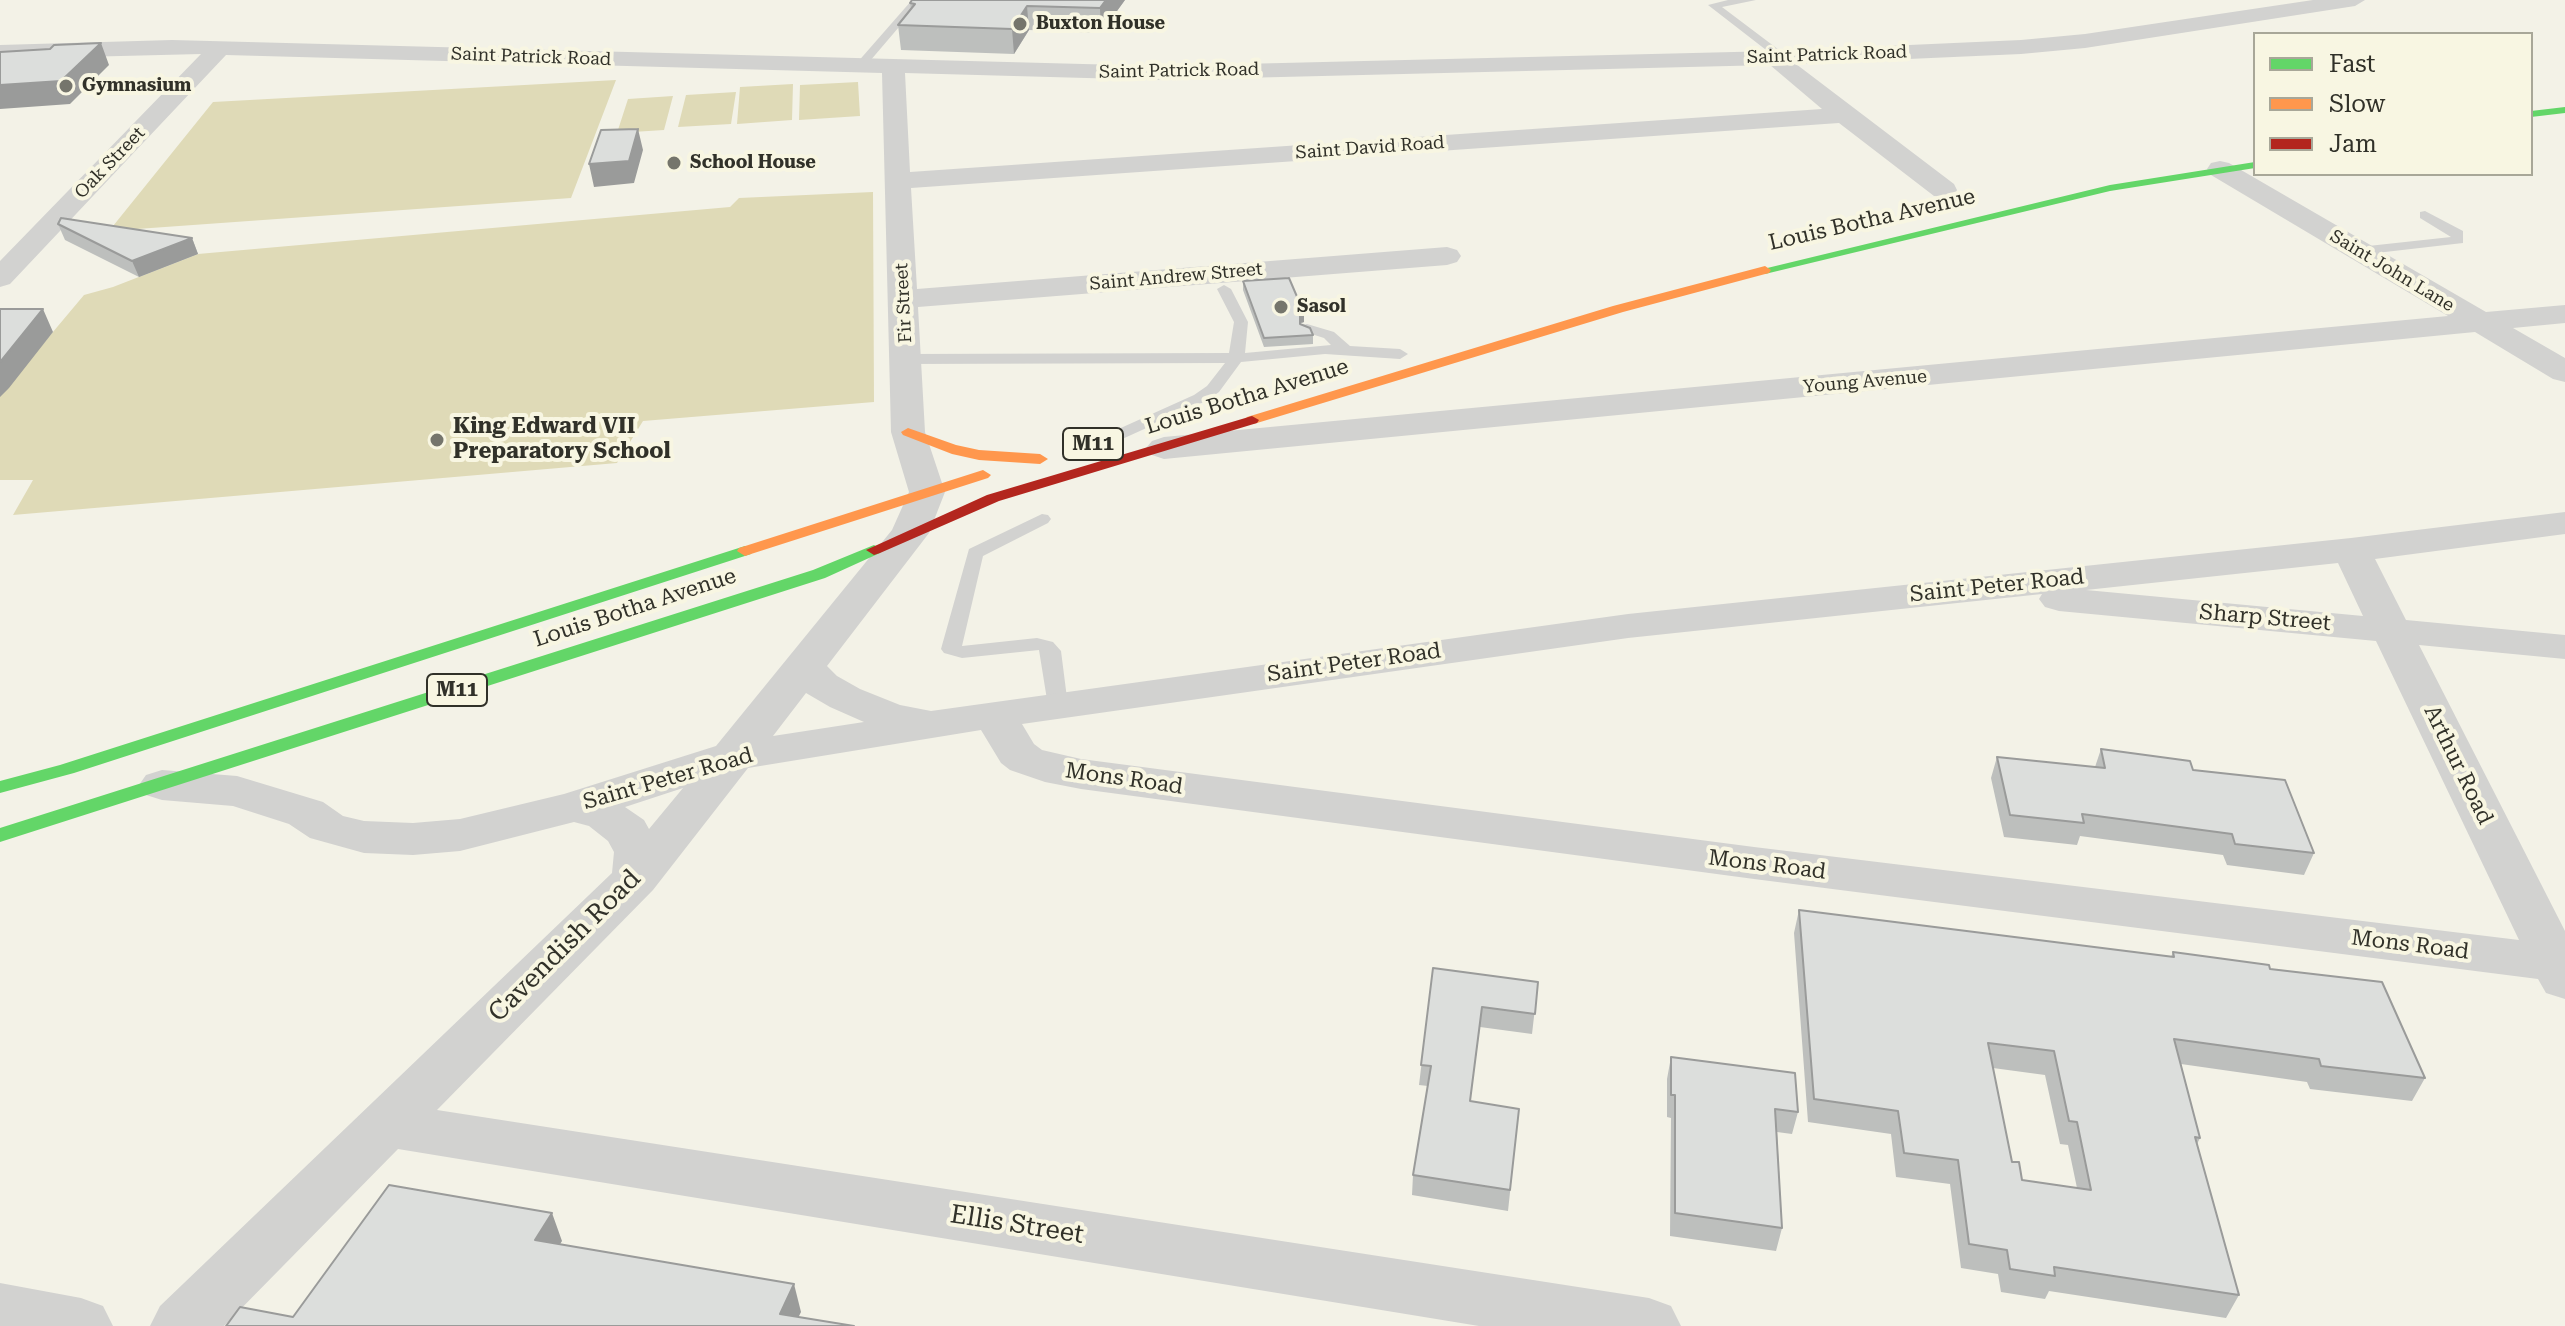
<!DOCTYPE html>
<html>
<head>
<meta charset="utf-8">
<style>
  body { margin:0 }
  #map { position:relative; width:2565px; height:1326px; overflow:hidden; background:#f3f2e7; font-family:"Roboto Serif",serif }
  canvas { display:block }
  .legend { position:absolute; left:2253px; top:32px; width:280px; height:144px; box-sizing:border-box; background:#f8f6e2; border:2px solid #a8a798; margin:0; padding:10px 14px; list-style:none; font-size:24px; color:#313129 }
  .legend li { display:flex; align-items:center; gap:16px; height:40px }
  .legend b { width:40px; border:2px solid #a8a798 }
</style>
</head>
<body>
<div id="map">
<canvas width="2565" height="1326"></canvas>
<ul class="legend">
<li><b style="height:10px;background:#63d668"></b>Fast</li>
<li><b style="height:10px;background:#ff974d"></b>Slow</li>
<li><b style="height:10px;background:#b3261e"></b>Jam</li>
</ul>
</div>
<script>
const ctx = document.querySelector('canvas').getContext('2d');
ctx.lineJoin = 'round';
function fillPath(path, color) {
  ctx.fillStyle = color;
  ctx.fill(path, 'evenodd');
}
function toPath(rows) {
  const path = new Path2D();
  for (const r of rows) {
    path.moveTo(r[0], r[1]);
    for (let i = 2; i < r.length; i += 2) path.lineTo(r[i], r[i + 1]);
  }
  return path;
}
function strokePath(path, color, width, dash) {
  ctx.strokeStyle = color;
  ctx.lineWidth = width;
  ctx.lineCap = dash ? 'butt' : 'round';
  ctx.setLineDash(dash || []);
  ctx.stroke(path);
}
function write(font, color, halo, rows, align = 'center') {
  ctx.font = font + ' "Roboto Serif",serif';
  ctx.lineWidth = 8;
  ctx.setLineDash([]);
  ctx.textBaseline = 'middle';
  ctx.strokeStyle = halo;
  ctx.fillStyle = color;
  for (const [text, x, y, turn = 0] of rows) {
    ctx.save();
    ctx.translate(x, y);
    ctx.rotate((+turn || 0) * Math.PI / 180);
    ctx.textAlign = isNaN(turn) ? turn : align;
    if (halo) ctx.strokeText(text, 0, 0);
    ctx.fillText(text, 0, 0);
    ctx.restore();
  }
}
const green = toPath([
  [616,80,571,198,109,231,213,102],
  [858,82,860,116,799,120,800,85],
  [793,84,792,120,737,124,740,87],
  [736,92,731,124,678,127,686,95],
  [673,96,664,130,617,133,628,99],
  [873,192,874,402,643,421,617,463,13,515,33,480,0,480,0,395,84,295,113,287,198,254,730,207,739,198]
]);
const lane = toPath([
  [912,0,922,0,864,68,856,68,856,64,912,0],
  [1728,0,1756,0,1722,7,1787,56,1787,60,1779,60,1708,5,1728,0],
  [2425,211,2463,231,2463,243,2359,255,2352,251,2359,247,2451,237,2420,218,2420,212,2425,211],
  [1224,285,1231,289,1248,322,1245,353,1331,345,1324,338,1302,331,1302,325,1307,324,1334,332,1350,346,1400,349,1408,354,1400,359,1325,354,1241,362,1219,392,1206,401,1109,445,1101,440,1103,436,1194,395,1207,386,1225,363,907,364,899,359,907,354,1229,353,1234,322,1217,289,1224,285],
  [1042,514,1048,515,1051,519,1048,523,983,556,962,646,1037,638,1053,642,1061,651,1068,706,1058,712,1048,706,1039,650,962,658,944,653,941,649,969,549,1042,514]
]);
const street = toPath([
  [2313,0,2365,0,2355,6,2085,48,2021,54,1796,64,1954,184,1957,190,1954,196,1944,198,1934,196,1839,123,911,188,917,289,1447,247,1457,250,1461,256,1457,262,1447,265,918,307,925,432,945,492,929,533,827,666,837,676,860,689,900,705,931,711,1628,614,2351,538,2565,512,2565,534,2375,559,2406,620,2565,635,2565,659,2419,645,2565,931,2565,999,2546,993,2538,979,1754,879,1081,789,1045,782,1010,770,1001,763,981,730,748,768,653,890,437,1110,1649,1298,1671,1306,1681,1326,1479,1326,398,1149,224,1326,150,1326,160,1306,612,873,614,852,608,841,589,826,574,822,460,851,413,855,364,853,310,838,289,824,233,806,162,800,146,795,139,785,146,775,162,770,237,776,323,802,343,816,364,821,413,823,460,819,564,794,716,746,892,530,909,492,891,432,882,73,226,55,10,284,0,287,0,261,201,54,0,59,0,45,172,40,1159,66,1775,51,2021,40,2085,34,2313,0],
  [1770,65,1822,109,910,172,905,73,1159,80,1770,65],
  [2338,563,2363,616,2086,590,2338,563],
  [2042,594,2039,599,2045,607,2059,611,2376,641,2519,940,1754,847,1081,759,1042,750,1034,744,1022,724,1628,638,2042,594],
  [806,693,830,707,864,722,773,736,806,693],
  [683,788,649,829,644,820,625,807,683,788],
  [2220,161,2229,163,2486,312,2565,305,2565,323,2513,328,2565,358,2565,382,2553,379,2475,332,1164,459,1152,455,1146,448,1152,441,1164,437,2448,316,2211,175,2207,169,2211,163,2220,161],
  [0,1283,81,1298,103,1306,113,1326,0,1326,0,1283]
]);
const fast = toPath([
  [2565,107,2565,113,2531,117,2531,111,2565,107],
  [2255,162,2255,168,2110,191,1765,274,1759,270,2110,185,2255,162],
  [874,545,882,550,880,553,825,578,0,842,0,828,813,570,874,545],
  [745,546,753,551,751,554,74,773,0,793,0,781,60,765,745,546]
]);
const slow = toPath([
  [1765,266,1771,270,1769,273,1623,312,1257,423,1252,424,1245,420,1247,417,1613,306,1765,266],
  [908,428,956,445,979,450,1040,454,1048,459,1040,464,979,460,952,454,903,435,901,432,908,428],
  [983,470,991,475,988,478,751,554,745,556,737,551,739,548,983,470]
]);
const jam = toPath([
  [1252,416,1259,420,1257,423,999,501,880,553,874,555,866,550,987,495,1252,416]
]);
const wall = toPath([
  [1125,0,1101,33,1029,30,1014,54,901,50,898,25,911,9,910,3],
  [58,224,192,238,198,254,139,277,65,240],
  [1243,281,1304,322,1300,324,1313,335,1313,344,1264,347,1243,290],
  [2101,749,2193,770,2314,853,2304,875,2227,865,2223,855,2080,836,2077,845,2004,837,1991,778,1997,757,2095,767],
  [1799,910,2171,957,2173,952,2270,969,2425,1078,2412,1101,2310,1089,2307,1082,2181,1064,2200,1138,2197,1144,2239,1295,2226,1318,2049,1291,2045,1299,2001,1292,1998,1274,1961,1268,1950,1184,1896,1177,1891,1134,1808,1122,1794,933],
  [1993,1068,2045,1075,2060,1144,2068,1145,2077,1188,2022,1180,2012,1162],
  [1433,968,1538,982,1532,1034,1480,1027,1470,1101,1519,1109,1508,1211,1412,1195,1413,1175,1428,1086,1419,1085],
  [1671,1057,1798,1112,1792,1134,1777,1132,1782,1228,1776,1251,1670,1236,1671,1118,1667,1117,1667,1079]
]);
const shadedWall = toPath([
  [1106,0,1125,0,1101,33,1100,8],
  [1027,6,1029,30,1014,54,1012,29],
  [101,43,109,65,70,104,0,109,0,85],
  [638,129,643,150,634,183,594,187,589,164],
  [192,238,198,254,139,277,132,261],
  [43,309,53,332,9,388,0,397,0,362],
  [1304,313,1304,322,1300,323,1300,314],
  [552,1213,562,1241,545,1268,535,1240],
  [794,1284,801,1312,794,1326,780,1314]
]);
const building = toPath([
  [912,0,1106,0,1100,8,1027,6,1012,29,898,25,915,4,910,3,912,0],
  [101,43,61,81,0,85,0,52,50,49,54,45,101,43],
  [638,129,629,161,589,164,601,130,638,129],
  [61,218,192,238,132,261,58,224,61,218],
  [1289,278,1304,313,1300,314,1300,324,1310,328,1313,335,1264,338,1243,281,1289,278],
  [0,309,43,309,0,362,0,309],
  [2101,749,2190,761,2193,770,2285,780,2314,853,2235,844,2232,834,2082,814,2084,823,2010,815,1997,757,2105,768,2101,749],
  [1799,910,2174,957,2173,952,2269,965,2270,969,2382,982,2425,1078,2321,1066,2319,1059,2174,1039,2200,1138,2195,1137,2239,1295,2054,1267,2055,1276,2010,1269,2007,1250,1969,1244,1958,1160,1904,1153,1898,1111,1814,1099,1799,910],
  [1988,1043,2054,1051,2069,1121,2077,1122,2091,1190,2022,1180,2019,1162,2012,1162,1988,1043],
  [1433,968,1538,982,1535,1014,1482,1007,1470,1101,1519,1109,1510,1190,1413,1175,1431,1066,1421,1065,1433,968],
  [1671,1057,1795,1073,1798,1112,1775,1109,1782,1228,1675,1213,1675,1095,1671,1095,1671,1057],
  [389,1185,552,1213,535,1240,794,1284,780,1314,854,1326,226,1326,240,1307,293,1317,389,1185]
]);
const markers = [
  [1020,24,8,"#75756c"],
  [66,86,8,"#75756c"],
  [674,163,8,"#75756c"],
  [1281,307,8,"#75756c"],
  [437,440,8,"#75756c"]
];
const farPoinames = [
  ["Buxton House",1036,24],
  ["Gymnasium",82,86],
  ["School House",690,163],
  ["Sasol",1297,307]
];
const farStreetnames = [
  ["Saint Patrick Road",1827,55,-2],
  ["Saint Patrick Road",531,57,2],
  ["Saint Patrick Road",1179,71,-1],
  ["Saint David Road",1370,148,-4],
  ["Oak Street",110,163,-46],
  ["Saint John Lane",2392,271,31],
  ["Saint Andrew Street",1176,277,-5],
  ["Fir Street",904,303,-93],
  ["Young Avenue",1865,382,-5]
];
const shields = [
  [1093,444,60],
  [457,690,60]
];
const shieldNames = [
  ["M11",1093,444],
  ["M11",457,690]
];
const streetNames = [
  ["Louis Botha Avenue",1872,220,-13],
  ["Louis Botha Avenue",1247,397,-17],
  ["Saint Peter Road",1997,586,-6],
  ["Louis Botha Avenue",635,608,-18],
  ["Sharp Street",2265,618,5],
  ["Saint Peter Road",1354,663,-8],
  ["Arthur Road",2458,765,64],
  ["Saint Peter Road",668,779,-16],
  ["Mons Road",1124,779,8],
  ["Mons Road",1767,865,7],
  ["Mons Road",2410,945,7]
];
const poiNames = [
  ["King Edward VII",453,427],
  ["Preparatory School",453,452]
];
const nearStreetnames = [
  ["Cavendish Road",565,946,-45],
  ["Ellis Street",1017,1225,9]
];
fillPath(green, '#dfdab7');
fillPath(lane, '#d2d2d0');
fillPath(street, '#d2d2d0');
fillPath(fast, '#63d668');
fillPath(slow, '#ff974d');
fillPath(jam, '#b3261e');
fillPath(wall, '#bdbfbd');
fillPath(shadedWall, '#9a9b9a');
fillPath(building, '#dcdedc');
strokePath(building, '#9a9b9a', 2);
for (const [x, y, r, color] of markers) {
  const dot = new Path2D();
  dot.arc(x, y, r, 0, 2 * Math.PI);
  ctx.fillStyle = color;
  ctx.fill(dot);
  strokePath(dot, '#f8f6e2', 3);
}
write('bold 18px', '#313129', '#f8f6e2', farPoinames, 'left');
write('18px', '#313129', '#f8f6e2', farStreetnames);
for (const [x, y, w] of shields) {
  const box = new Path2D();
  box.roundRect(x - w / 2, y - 16, w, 32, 6);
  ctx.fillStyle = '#f8f6e2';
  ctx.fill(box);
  strokePath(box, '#313129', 2);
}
write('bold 20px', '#313129', null, shieldNames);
write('22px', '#313129', '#f8f6e2', streetNames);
write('bold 22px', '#313129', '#f8f6e2', poiNames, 'left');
write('26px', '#313129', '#f8f6e2', nearStreetnames);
</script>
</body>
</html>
